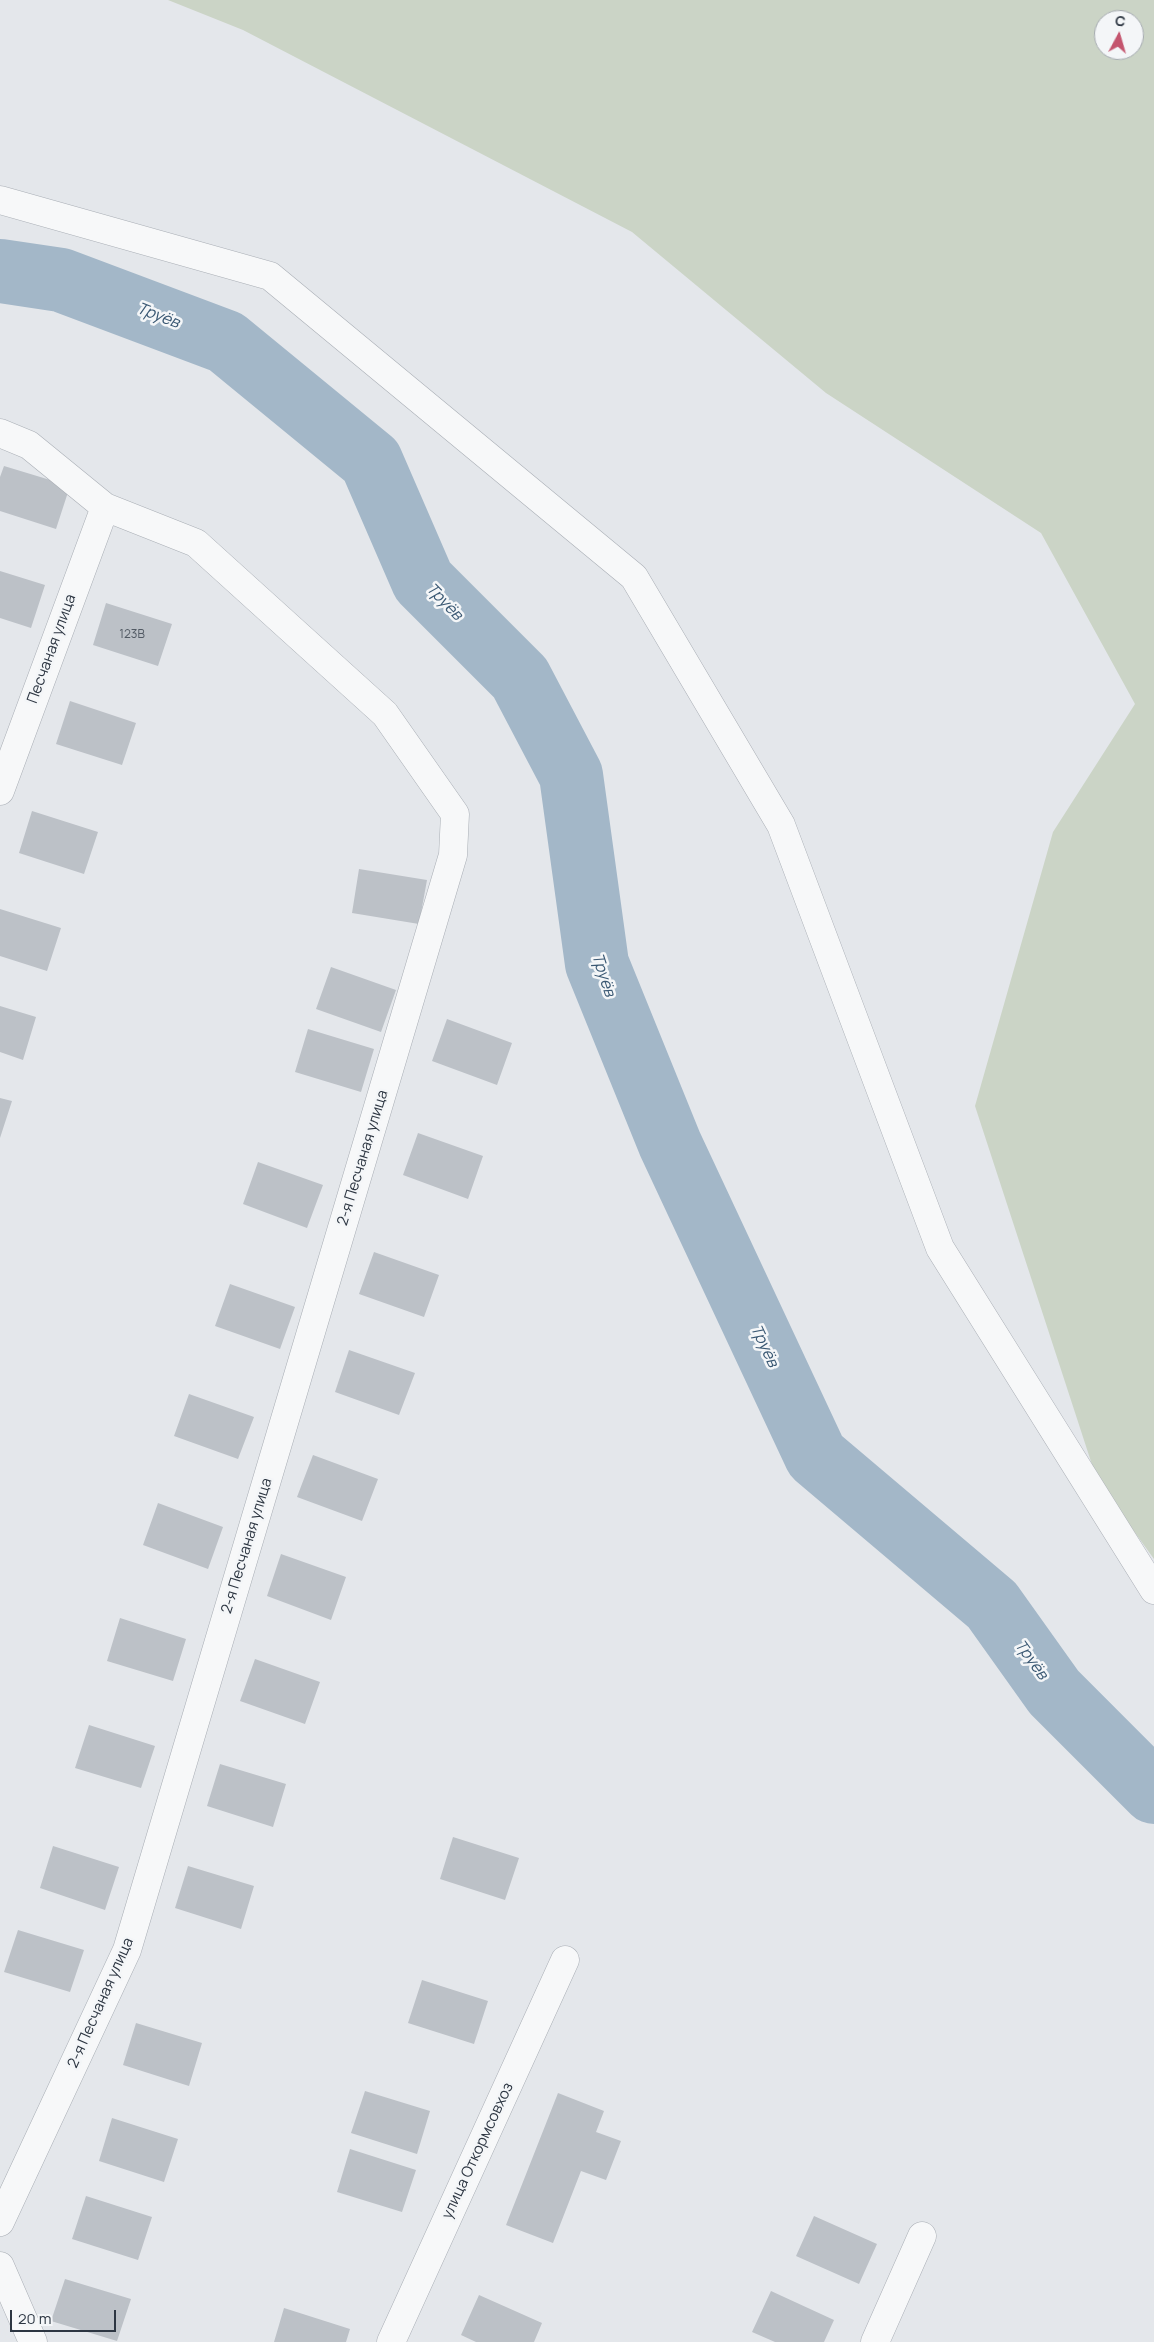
<!DOCTYPE html>
<html>
<head>
<meta charset="utf-8">
<style>
  body { margin:0 }
  #map { position:relative; width:1154px; height:2342px; overflow:hidden; background:#e4e7eb; font-family:Manrope,sans-serif }
  canvas { display:block }
  .north { position:absolute; left:1094px; top:10px; width:50px; height:50px; box-sizing:border-box; background:#f4f6f8; border:1px solid #a4a9af; border-radius:50%; rotate:6deg; font-size:14px; font-weight:700; line-height:20px; text-align:center; color:#2d3642 }
  .north::after { content:''; display:block; margin:auto; width:18px; height:22px; background:#c4556e; clip-path:polygon(50% 0,100% 100%,50% 72%,0 100%) }
  .scale { position:absolute; left:10px; top:2310px; width:106px; height:22px; box-sizing:border-box; border:2px solid #2d3642; border-top:0; padding-left:6px; font-size:15px; line-height:18px; white-space:nowrap; color:#2d3642; -webkit-text-stroke:4px #f4f6f8; paint-order:stroke }
</style>
</head>
<body>
<div id="map">
<canvas width="1154" height="2342"></canvas>
<div class="north">С</div>
<div class="scale">20 m</div>
</div>
<script>
const ctx = document.querySelector('canvas').getContext('2d');
ctx.lineJoin = 'round';
function fillPath(path, color) {
  ctx.fillStyle = color;
  ctx.fill(path, 'evenodd');
}
function toPath(rows) {
  const path = new Path2D();
  for (const r of rows) {
    path.moveTo(r[0], r[1]);
    for (let i = 2; i < r.length; i += 2) path.lineTo(r[i], r[i + 1]);
  }
  return path;
}
function strokePath(path, color, width, dash) {
  ctx.strokeStyle = color;
  ctx.lineWidth = width;
  ctx.lineCap = dash ? 'butt' : 'round';
  ctx.setLineDash(dash || []);
  ctx.stroke(path);
}
function write(font, color, halo, rows, align = 'center') {
  ctx.font = font + ' Manrope,sans-serif';
  ctx.lineWidth = 5;
  ctx.setLineDash([]);
  ctx.textBaseline = 'middle';
  ctx.strokeStyle = halo;
  ctx.fillStyle = color;
  for (const [text, x, y, turn = 0] of rows) {
    ctx.save();
    ctx.translate(x, y);
    ctx.rotate((+turn || 0) * Math.PI / 180);
    ctx.textAlign = isNaN(turn) ? turn : align;
    if (halo) ctx.strokeText(text, 0, 0);
    ctx.fillText(text, 0, 0);
    ctx.restore();
  }
}
const green = toPath([
  [168,0,1154,0,1154,1559,1097,1480,975,1106,1053,832,1135,704,1041,533,826,393,632,232,243,30],
  [1104,20,1134,20,1134,50,1104,50]
]);
const river = toPath([
  [0,271,61,280,226,342,371,461,423,581,520,678,571,775,597,964,670,1144,816,1456,992,1605,1054,1692,1154,1792]
]);
const building = toPath([
  [4,466,70,486,56,529,0,511,0,477],
  [0,571,45,585,31,628,0,618],
  [106,603,172,624,158,666,93,645],
  [70,701,136,723,122,765,56,744],
  [32,811,98,832,84,874,19,853],
  [359,869,427,880,419,924,352,913],
  [0,909,61,928,47,971,0,956],
  [331,967,396,990,381,1032,316,1009],
  [0,1006,36,1017,23,1060,0,1052],
  [447,1019,512,1043,497,1085,432,1061],
  [308,1029,374,1049,361,1092,295,1072],
  [0,1098,12,1101,0,1138],
  [418,1133,483,1156,468,1199,403,1175],
  [258,1162,323,1185,307,1228,243,1204],
  [374,1252,439,1275,424,1317,359,1294],
  [230,1284,295,1307,280,1349,215,1326],
  [349,1350,415,1373,399,1415,335,1392],
  [189,1394,254,1417,238,1459,174,1436],
  [313,1455,378,1479,362,1521,297,1497],
  [158,1503,223,1527,208,1569,143,1545],
  [281,1554,346,1577,331,1620,267,1596],
  [120,1618,186,1639,173,1681,107,1661],
  [255,1659,320,1682,305,1724,240,1701],
  [89,1725,155,1746,141,1788,75,1768],
  [220,1764,286,1784,273,1827,207,1806],
  [453,1837,519,1858,505,1900,440,1879],
  [53,1846,119,1867,105,1910,40,1888],
  [188,1866,254,1886,241,1929,175,1908],
  [18,1930,84,1950,70,1992,4,1972],
  [422,1980,488,2001,474,2044,408,2023],
  [136,2023,202,2043,189,2086,123,2065],
  [365,2091,430,2111,417,2154,351,2133],
  [558,2093,604,2111,596,2132,621,2141,606,2180,581,2171,553,2243,506,2225],
  [112,2118,178,2139,164,2182,99,2161],
  [350,2149,416,2170,402,2212,337,2192],
  [86,2196,152,2217,138,2260,72,2239],
  [814,2216,877,2244,859,2284,796,2256],
  [65,2279,131,2299,117,2341,51,2321],
  [771,2291,834,2320,824,2342,775,2342,752,2332],
  [479,2295,542,2323,534,2342,476,2342,461,2335],
  [284,2308,350,2329,346,2342,274,2342]
]);
const minor = toPath([
  [0,200,270,276,634,577,781,825,940,1248,1154,1590],
  [0,433,29,445,105,507,196,543,385,714,455,814,453,855,127,1950,0,2222],
  [0,791,105,507],
  [0,2266,33,2342],
  [391,2342,565,1960],
  [875,2342,922,2236]
]);
const numberNames = [
  ["123В",132,635]
];
const streetNames = [
  ["Песчаная улица",52,649,-70],
  ["2-я Песчаная улица",363,1158,-73],
  ["2-я Песчаная улица",247,1546,-73],
  ["2-я Песчаная улица",101,2003,-66],
  ["улица Откормсовхоз",478,2151,-65]
];
const waterNames = [
  ["Труёв",158,316,21],
  ["Труёв",444,602,46],
  ["Труёв",603,975,72],
  ["Труёв",764,1346,65],
  ["Труёв",1031,1660,54]
];
fillPath(green, '#cbd4c6');
strokePath(river, '#a3b7c8', 64);
fillPath(building, '#bcc1c7');
strokePath(minor, '#a9aeb5', 29);
strokePath(minor, '#f7f8f9', 28);
write('12px', '#515963', null, numberNames);
write('15px', '#2d3642', '#f4f6f8', streetNames);
write('italic 16px', '#3a5873', '#f4f6f8', waterNames);
</script>
</body>
</html>
